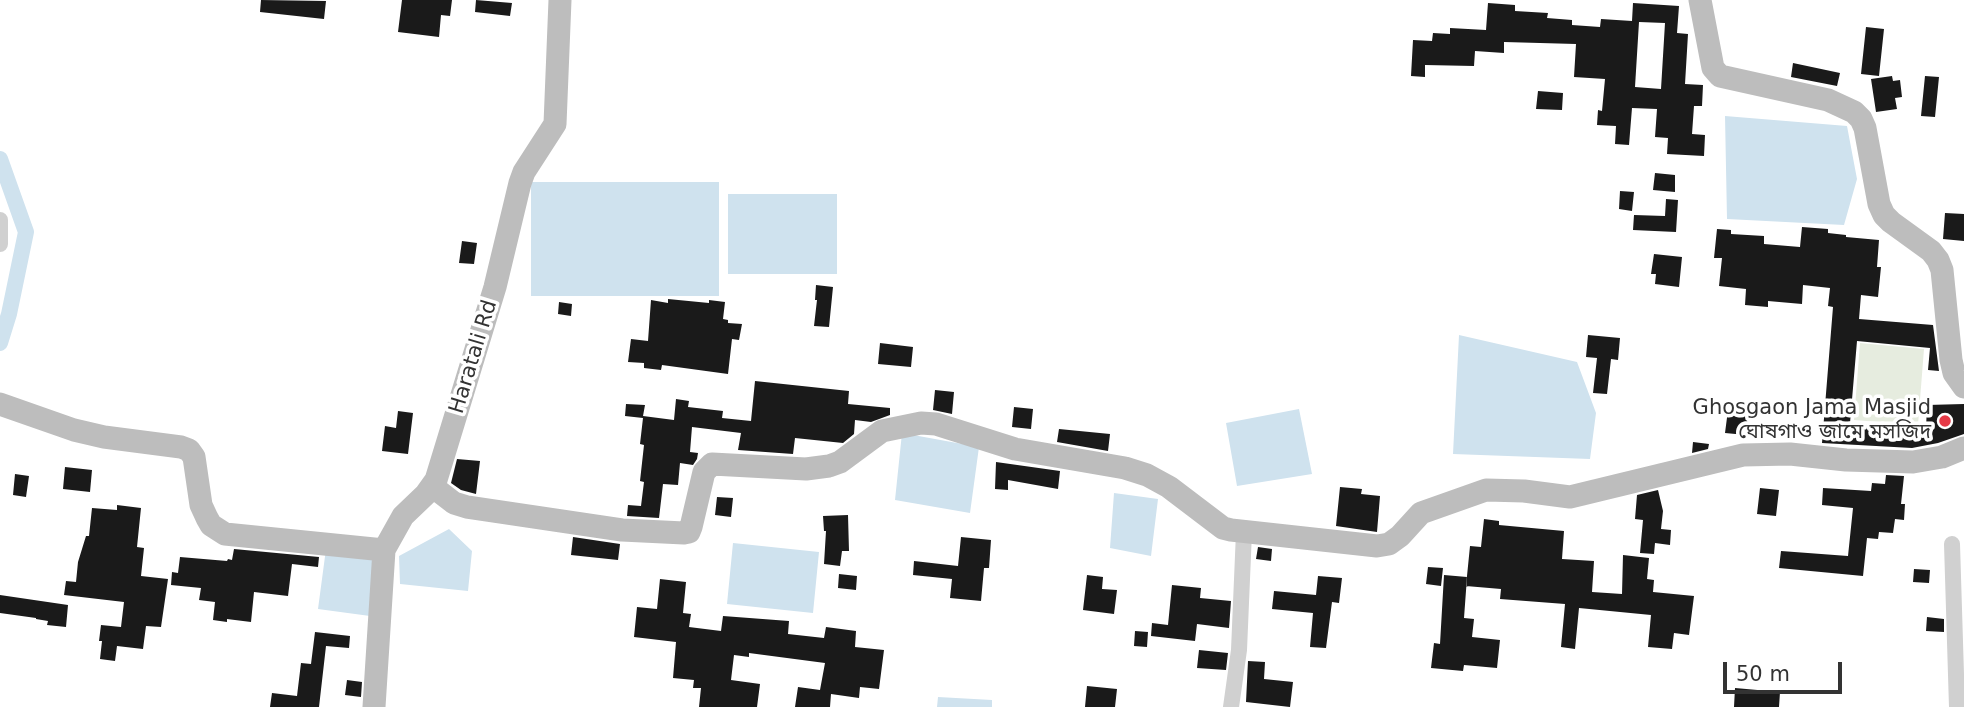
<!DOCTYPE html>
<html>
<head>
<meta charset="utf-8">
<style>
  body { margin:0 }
  #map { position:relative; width:1964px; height:707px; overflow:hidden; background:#fff; font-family:"DejaVu Sans",sans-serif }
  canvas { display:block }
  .scale { position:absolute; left:1723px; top:662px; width:119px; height:32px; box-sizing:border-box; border:4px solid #333; border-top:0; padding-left:9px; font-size:21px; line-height:24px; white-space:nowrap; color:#333; -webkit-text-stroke:5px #fff; paint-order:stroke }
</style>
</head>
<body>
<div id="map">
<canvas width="1964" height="707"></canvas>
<div class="scale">50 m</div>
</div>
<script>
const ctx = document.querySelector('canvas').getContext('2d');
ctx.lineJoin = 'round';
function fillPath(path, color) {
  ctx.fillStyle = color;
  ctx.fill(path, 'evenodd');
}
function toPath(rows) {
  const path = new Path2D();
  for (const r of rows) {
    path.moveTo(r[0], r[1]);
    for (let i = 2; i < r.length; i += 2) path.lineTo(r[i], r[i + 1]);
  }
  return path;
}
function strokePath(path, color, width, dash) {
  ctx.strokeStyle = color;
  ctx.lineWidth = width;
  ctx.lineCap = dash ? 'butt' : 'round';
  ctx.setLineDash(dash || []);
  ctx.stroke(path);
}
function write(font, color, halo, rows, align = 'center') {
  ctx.font = font + ' "DejaVu Sans","Noto Sans Bengali",sans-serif';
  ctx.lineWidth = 7;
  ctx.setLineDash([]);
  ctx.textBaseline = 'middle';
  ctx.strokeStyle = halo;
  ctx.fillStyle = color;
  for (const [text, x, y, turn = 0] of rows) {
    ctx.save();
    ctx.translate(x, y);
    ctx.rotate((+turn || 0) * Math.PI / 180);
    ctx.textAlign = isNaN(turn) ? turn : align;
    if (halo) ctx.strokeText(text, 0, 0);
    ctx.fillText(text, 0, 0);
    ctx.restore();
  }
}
const green = toPath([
  [1860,343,1924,349,1918,425,1854,420]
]);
const water = toPath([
  [1725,116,1847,126,1857,179,1844,225,1727,219],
  [531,182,719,182,719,296,531,296],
  [728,194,837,194,837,274,728,274],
  [1459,335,1577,362,1596,413,1590,459,1453,454],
  [1299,409,1312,474,1237,486,1226,423],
  [902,433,979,447,970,513,895,500],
  [1114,493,1158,499,1151,556,1110,548],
  [449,529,472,551,468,591,400,584,399,556],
  [733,543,819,552,813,613,727,604],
  [326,549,378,555,370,616,318,609],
  [938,697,992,700,992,707,937,707]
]);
const canal = toPath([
  [0,159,26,232,9,314,0,343]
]);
const building = toPath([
  [261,0,326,1,324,19,260,12],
  [402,0,452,0,450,16,441,15,439,37,398,32],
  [476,0,512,3,510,16,475,12],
  [1488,3,1515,5,1515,11,1548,13,1547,18,1572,20,1572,25,1600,27,1601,19,1632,21,1633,3,1679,6,1677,33,1688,34,1685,84,1703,85,1702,106,1694,106,1692,134,1705,135,1704,156,1667,154,1668,138,1655,137,1657,109,1632,108,1629,145,1615,144,1616,126,1597,125,1598,110,1602,111,1605,79,1574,77,1576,44,1504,42,1504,53,1475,51,1474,66,1425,65,1425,77,1411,76,1413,40,1432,41,1433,33,1450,34,1450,28,1486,30],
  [1639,22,1665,23,1661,89,1635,87],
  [1866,27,1884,29,1879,76,1861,74],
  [1793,63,1840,73,1837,86,1791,77],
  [1892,76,1893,81,1900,80,1902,97,1895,98,1897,109,1876,112,1871,79],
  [1925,76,1939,77,1935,117,1921,116],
  [1538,91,1563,93,1562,110,1536,109],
  [1655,173,1675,175,1675,192,1653,190],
  [1620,191,1634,192,1632,211,1619,209],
  [1666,199,1678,200,1676,232,1633,230,1634,215,1665,216],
  [1945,213,1964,214,1964,241,1943,239],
  [1802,227,1828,229,1828,233,1846,235,1846,237,1879,240,1877,267,1881,267,1878,297,1861,295,1859,319,1933,325,1939,371,1928,370,1930,348,1857,341,1850,423,1926,429,1927,405,1964,404,1964,434,1938,443,1912,448,1822,443,1833,307,1828,306,1830,288,1803,285,1802,304,1768,301,1768,307,1745,305,1746,289,1719,286,1722,258,1714,258,1717,229,1731,230,1731,234,1764,236,1764,244,1800,247],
  [462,241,477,243,474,264,459,263],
  [1654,254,1682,257,1679,287,1655,284,1656,274,1651,274],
  [816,285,833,287,829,327,814,326,817,300,815,300],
  [668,299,709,303,709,300,725,302,723,319,728,320,728,323,742,324,739,340,732,339,728,374,662,365,661,370,644,368,644,363,628,362,631,339,648,341,651,300,668,303],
  [559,302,572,304,571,316,558,314],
  [1588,335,1620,338,1618,360,1611,359,1607,394,1593,393,1597,358,1586,357],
  [880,343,913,347,911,367,878,364],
  [755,381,849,391,848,404,890,408,890,415,871,422,855,420,854,434,843,443,795,438,793,454,738,450,741,433,692,427,690,452,698,453,697,459,693,465,680,463,678,485,663,484,659,518,627,516,628,505,641,506,644,482,640,481,644,445,640,444,643,418,625,416,626,404,645,405,643,416,674,420,676,399,689,401,688,407,723,411,722,418,751,421],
  [935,390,954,392,952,414,933,410],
  [1014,407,1033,409,1031,429,1012,427],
  [1728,410,1748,412,1746,435,1725,433],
  [398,411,413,413,408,454,382,451,385,426,396,428],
  [1059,429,1110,434,1108,451,1057,442],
  [1693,442,1709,444,1708,449,1692,453],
  [457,459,480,461,476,494,461,490,451,483],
  [996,462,1060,471,1058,489,1008,480,1008,490,995,489],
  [65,467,92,470,90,492,63,489],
  [15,474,29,476,26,497,13,495],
  [1886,475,1904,476,1901,504,1905,504,1904,520,1895,519,1893,533,1879,532,1878,539,1867,538,1863,576,1779,568,1781,551,1848,556,1853,508,1822,505,1823,488,1871,491,1872,483,1885,484],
  [1340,487,1362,489,1361,494,1380,496,1377,532,1336,526],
  [1760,488,1779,490,1776,516,1757,514],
  [1658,490,1663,511,1661,529,1671,530,1670,545,1655,543,1654,554,1640,553,1643,520,1635,519,1637,495],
  [717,497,733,498,731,517,715,515],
  [117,505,141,508,137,547,144,548,141,576,168,579,161,627,146,626,143,649,117,646,115,661,100,659,102,641,99,641,101,625,121,627,124,602,64,595,66,581,76,582,78,562,86,536,89,536,92,508,117,510],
  [848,515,849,551,842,551,840,566,824,564,826,531,824,531,823,516],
  [1484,519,1499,521,1499,525,1564,531,1562,559,1594,561,1592,592,1622,594,1623,555,1649,558,1647,579,1654,580,1653,592,1694,596,1689,635,1674,633,1672,649,1648,647,1651,615,1579,608,1575,649,1561,647,1565,604,1500,599,1501,589,1466,586,1470,546,1481,547],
  [573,537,620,544,618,560,571,555],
  [961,537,991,540,989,568,984,568,981,601,950,598,952,579,913,575,914,561,958,566],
  [1258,547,1272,549,1271,561,1256,559],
  [234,549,319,557,318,567,292,564,288,596,254,592,251,622,227,619,227,622,213,620,215,602,199,600,201,588,171,585,172,572,178,573,180,557,227,561,228,559,232,560],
  [1428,567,1443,568,1441,586,1426,584],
  [1914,569,1930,570,1929,583,1913,582],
  [839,574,857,576,856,590,838,588],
  [1087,575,1103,577,1102,589,1117,590,1114,614,1083,610],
  [1444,575,1467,577,1464,618,1474,619,1472,637,1500,640,1497,668,1464,665,1463,671,1431,668,1434,643,1440,644],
  [1318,576,1342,578,1339,603,1332,602,1326,648,1310,647,1313,613,1272,609,1274,591,1316,595],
  [660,579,686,582,683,613,691,614,689,627,721,631,723,616,789,621,788,634,824,638,826,627,856,631,855,647,884,650,879,689,860,687,859,698,831,694,830,707,795,707,798,687,820,690,825,663,749,653,749,657,734,655,731,680,760,684,757,707,699,707,701,688,693,688,694,680,673,678,676,642,634,637,637,607,657,609],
  [1172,585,1201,588,1200,598,1231,601,1229,628,1197,624,1195,641,1151,636,1152,623,1168,625],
  [0,595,68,605,66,627,47,625,48,621,36,619,36,618,0,613],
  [1927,617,1944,619,1944,632,1926,631],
  [1135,631,1148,632,1147,647,1134,646],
  [315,632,350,636,349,648,326,646,319,707,270,707,272,693,297,696,301,663,311,664],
  [1199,650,1228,653,1226,670,1197,668],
  [1248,661,1265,662,1264,679,1293,682,1290,707,1246,702],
  [347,680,362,682,361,697,345,695],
  [1087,686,1117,689,1115,707,1085,707],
  [1735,688,1780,692,1779,707,1734,707]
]);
const street = toPath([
  [0,220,0,244],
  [1952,544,1957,707],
  [1231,707,1239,650,1244,532]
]);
const secondary = toPath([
  [1700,0,1713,68,1720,76,1828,100,1854,112,1861,119,1865,128,1879,204,1884,215,1891,222,1931,251,1938,260,1942,270,1951,360,1954,373,1964,387],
  [0,404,74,430,104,437,181,447,189,450,194,457,201,505,207,518,211,525,225,534,384,550],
  [432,486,454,503,467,507,622,530,684,533,689,532,691,527,704,472,712,464,806,469,829,466,840,462,882,431,921,423,936,424,1015,449,1125,468,1147,475,1169,487,1223,528,1231,530,1377,546,1389,544,1400,536,1421,513,1486,490,1524,491,1570,497,1743,455,1790,454,1846,460,1913,462,1942,457,1964,448],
  [374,707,384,550,403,516,426,494,436,480,495,287,520,183,524,172,555,124,560,0]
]);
const markers = [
  [1945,421,7,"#e63946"]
];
const streetNames = [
  ["Haratali Rd",474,357,-73]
];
const poiNames = [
  ["Ghosgaon Jama Masjid",1931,409],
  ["ঘোষগাও জামে মসজিদ",1931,433]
];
fillPath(green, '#e6ecdf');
fillPath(water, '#cfe2ee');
strokePath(canal, '#cfe2ee', 16);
fillPath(building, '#1a1a1a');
strokePath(street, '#d0d0d0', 16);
strokePath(secondary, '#bdbdbd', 23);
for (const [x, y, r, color] of markers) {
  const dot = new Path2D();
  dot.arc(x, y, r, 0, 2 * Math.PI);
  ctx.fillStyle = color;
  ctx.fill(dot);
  strokePath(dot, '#fff', 2.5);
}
write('21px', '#333', '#fff', streetNames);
write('21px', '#333', '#fff', poiNames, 'right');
</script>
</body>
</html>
